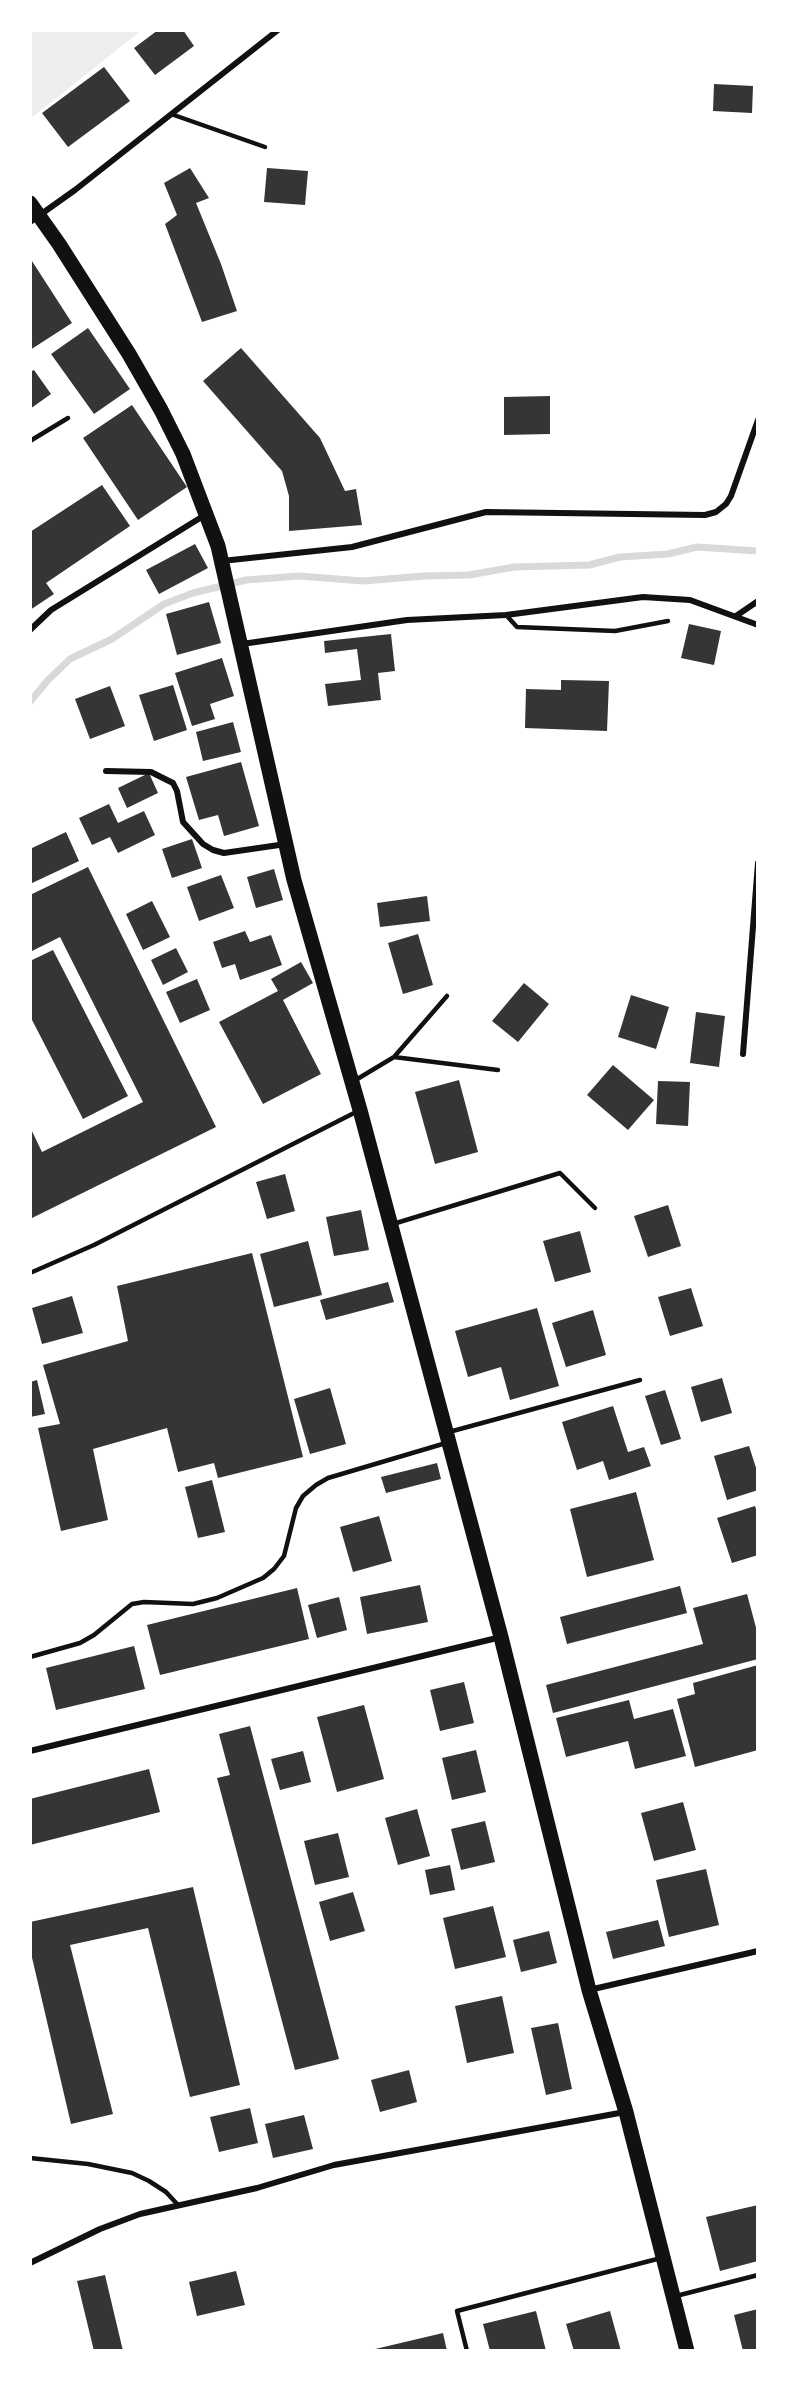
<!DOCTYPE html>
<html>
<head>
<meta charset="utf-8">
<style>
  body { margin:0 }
  #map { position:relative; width:788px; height:2381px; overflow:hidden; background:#fff; font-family:"Nunito Sans",sans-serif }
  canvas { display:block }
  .frame { position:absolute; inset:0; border:32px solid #fff; pointer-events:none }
</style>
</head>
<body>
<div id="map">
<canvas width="788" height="2381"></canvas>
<div class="frame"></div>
</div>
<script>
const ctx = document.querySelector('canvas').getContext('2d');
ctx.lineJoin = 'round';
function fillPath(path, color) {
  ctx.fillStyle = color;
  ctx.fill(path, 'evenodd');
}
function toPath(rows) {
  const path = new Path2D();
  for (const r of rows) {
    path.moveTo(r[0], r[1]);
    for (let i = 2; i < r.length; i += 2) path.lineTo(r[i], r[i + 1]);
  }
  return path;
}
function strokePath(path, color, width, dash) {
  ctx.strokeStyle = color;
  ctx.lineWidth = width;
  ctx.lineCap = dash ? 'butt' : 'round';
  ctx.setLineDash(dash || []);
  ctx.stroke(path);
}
const green = toPath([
  [30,30,142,30,30,119]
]);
const stream = toPath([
  [30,702,47,681,70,659,112,639,164,604,193,593,246,580,299,576,363,581,424,576,469,575,514,567,589,565,620,557,668,554,697,547,758,551]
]);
const building = toPath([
  [158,30,183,30,194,46,155,75,134,48],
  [104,67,130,101,68,147,42,113],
  [714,84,753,86,752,113,713,111],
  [190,168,209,198,196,203,221,264,237,311,202,322,165,224,177,215,164,183],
  [267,168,308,171,305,205,264,202],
  [30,258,72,323,30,350],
  [88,328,130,389,94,414,51,354],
  [241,348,320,438,345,491,356,489,362,525,289,531,289,496,282,471,203,381],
  [34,370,51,394,30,409,30,372],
  [550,396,550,434,504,435,504,397],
  [132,405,187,487,138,520,83,438],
  [102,485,130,526,46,583,54,594,30,610,30,532],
  [195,544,208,568,159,594,146,570],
  [209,602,221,643,177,655,166,614],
  [689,624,721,631,714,665,681,658],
  [391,634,395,671,378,673,381,700,328,706,325,684,361,680,357,649,325,653,324,641],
  [222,658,234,696,210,704,215,719,192,726,175,673],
  [561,680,609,681,607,731,525,728,526,689,561,690],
  [173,685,187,730,154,741,139,695],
  [110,686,125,726,90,739,75,699],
  [233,722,241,752,203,761,196,732],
  [241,762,259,826,224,836,218,815,199,820,186,777],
  [149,773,158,793,127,808,118,788],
  [109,804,118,823,144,811,155,835,118,853,110,837,92,845,79,818],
  [66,832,79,861,30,884,30,849],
  [192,839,202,868,172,878,162,849],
  [88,867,216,1127,30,1219,30,1127,42,1152,143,1102,60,937,30,952,30,895],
  [274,869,283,900,256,908,247,877],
  [221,875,234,908,199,921,187,887],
  [427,896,430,921,380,927,377,903],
  [152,901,170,937,143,950,126,914],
  [245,931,250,942,271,935,282,965,240,980,235,964,222,968,213,942],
  [418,934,433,985,403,994,388,943],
  [176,948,188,972,163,985,151,960],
  [53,950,128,1096,83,1119,30,1016,30,961],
  [301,962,313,983,283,1000,321,1074,263,1104,219,1022,278,991,271,979],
  [197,979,210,1010,180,1023,166,992],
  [524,983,549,1004,518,1042,492,1021],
  [631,995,669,1007,656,1049,618,1037],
  [696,1012,725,1016,719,1067,690,1063],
  [613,1065,654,1100,628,1130,587,1095],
  [459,1080,478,1152,435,1164,415,1092],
  [658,1081,690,1082,688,1126,656,1124],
  [285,1174,295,1211,267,1219,256,1182],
  [668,1205,681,1246,648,1257,634,1216],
  [361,1210,369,1250,334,1256,326,1217],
  [580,1231,591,1272,555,1282,543,1241],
  [308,1241,322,1295,274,1307,260,1254],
  [252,1253,303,1457,218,1478,214,1463,178,1472,167,1428,93,1449,108,1520,61,1531,38,1428,60,1424,43,1365,128,1341,117,1286],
  [388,1282,394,1302,326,1320,320,1300],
  [691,1288,703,1326,670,1336,658,1297],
  [72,1296,83,1333,42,1344,32,1308],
  [537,1308,559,1386,510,1400,501,1367,468,1377,455,1331],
  [593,1310,606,1355,566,1367,552,1323],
  [722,1378,732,1413,701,1422,691,1387],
  [37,1380,45,1414,30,1417,30,1382],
  [330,1388,346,1444,310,1454,294,1399],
  [665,1390,681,1439,661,1445,645,1396],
  [613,1406,628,1452,644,1447,651,1466,609,1480,603,1461,577,1470,562,1422],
  [749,1446,758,1474,758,1490,727,1500,714,1456],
  [437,1463,441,1479,386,1493,381,1477],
  [212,1480,225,1532,198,1538,185,1487],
  [636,1492,654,1560,587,1577,570,1509],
  [755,1506,758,1515,758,1555,732,1563,717,1518],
  [379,1516,392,1561,353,1572,340,1527],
  [420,1585,428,1622,367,1634,360,1597],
  [680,1586,687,1613,567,1644,560,1617],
  [297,1588,309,1639,160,1675,147,1625],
  [747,1594,758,1635,758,1659,553,1713,546,1685,703,1644,693,1608],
  [339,1597,347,1630,317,1638,308,1605],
  [134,1646,145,1689,56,1710,46,1668],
  [758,1665,758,1750,695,1767,677,1699,695,1694,693,1683],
  [464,1682,474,1723,440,1731,430,1690],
  [629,1700,634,1719,673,1709,686,1756,635,1769,628,1741,566,1757,556,1718],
  [364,1705,384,1779,337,1792,317,1717],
  [250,1726,339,2059,295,2070,217,1778,230,1775,219,1734],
  [476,1750,486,1792,452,1800,442,1758],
  [303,1751,311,1782,280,1790,271,1759],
  [149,1769,160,1812,30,1845,30,1799],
  [683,1802,696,1850,654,1861,641,1813],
  [417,1809,430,1856,398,1865,385,1818],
  [485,1821,495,1862,461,1870,451,1829],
  [338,1833,349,1877,315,1885,304,1841],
  [450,1865,455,1890,430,1895,425,1870],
  [706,1869,719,1925,669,1937,656,1880],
  [193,1887,240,2085,190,2097,148,1928,70,1945,113,2114,71,2124,30,1949,30,1922],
  [353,1892,365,1931,330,1941,319,1902],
  [493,1906,506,1957,455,1969,443,1918],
  [658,1920,665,1946,613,1959,606,1932],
  [549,1931,557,1963,521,1972,513,1940],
  [502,1996,514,2053,467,2063,455,2006],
  [558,2023,572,2089,546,2095,531,2028],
  [409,2070,417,2102,380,2112,371,2080],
  [250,2108,258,2143,219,2152,210,2117],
  [304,2115,313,2149,273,2158,265,2124],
  [758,2205,758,2261,720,2271,706,2217],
  [236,2271,245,2305,197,2316,189,2282],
  [105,2275,123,2351,94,2351,77,2281],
  [758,2309,758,2351,743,2351,734,2315],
  [536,2311,546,2351,490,2351,483,2324],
  [610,2311,621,2351,574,2351,566,2324],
  [443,2333,447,2351,371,2351,371,2350]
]);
const service = toPath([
  [171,114,265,147],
  [30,441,68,418],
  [506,615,517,627,615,631,668,621],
  [394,1057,498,1070],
  [354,1081,394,1057,447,996],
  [393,1224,560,1173,595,1208],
  [30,1273,94,1245,358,1111],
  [449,1432,640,1380],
  [30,1657,80,1643,94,1635,132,1604,144,1602,193,1604,217,1598,263,1578,274,1569,284,1556,296,1508,303,1496,316,1485,328,1478,446,1443],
  [30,2158,88,2164,132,2173,149,2181,166,2192,178,2205],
  [676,2296,758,2275],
  [467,2351,457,2311,661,2258]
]);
const minor = toPath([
  [30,222,75,190,278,30],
  [222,561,352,547,486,512,705,515,716,512,726,504,731,496,758,420],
  [736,616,758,601],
  [30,630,51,610,205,515],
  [242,644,407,620,506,615,643,597,690,600,758,625],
  [106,771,151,772,173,783,177,791,183,822,203,844,213,850,224,853,286,844],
  [743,1054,758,863],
  [30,1751,501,1637],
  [589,1990,758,1951],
  [30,2263,100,2229,140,2214,257,2188,334,2165,625,2112]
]);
const primary = toPath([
  [30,203,59,244,129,354,161,410,183,454,218,546,294,880,360,1110,501,1637,589,1990,626,2112,687,2351]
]);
fillPath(green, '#eee');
strokePath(stream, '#d9d9d9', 7);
fillPath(building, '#353535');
strokePath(service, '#111', 4.5);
strokePath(minor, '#111', 6);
strokePath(primary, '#111', 15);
</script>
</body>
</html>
